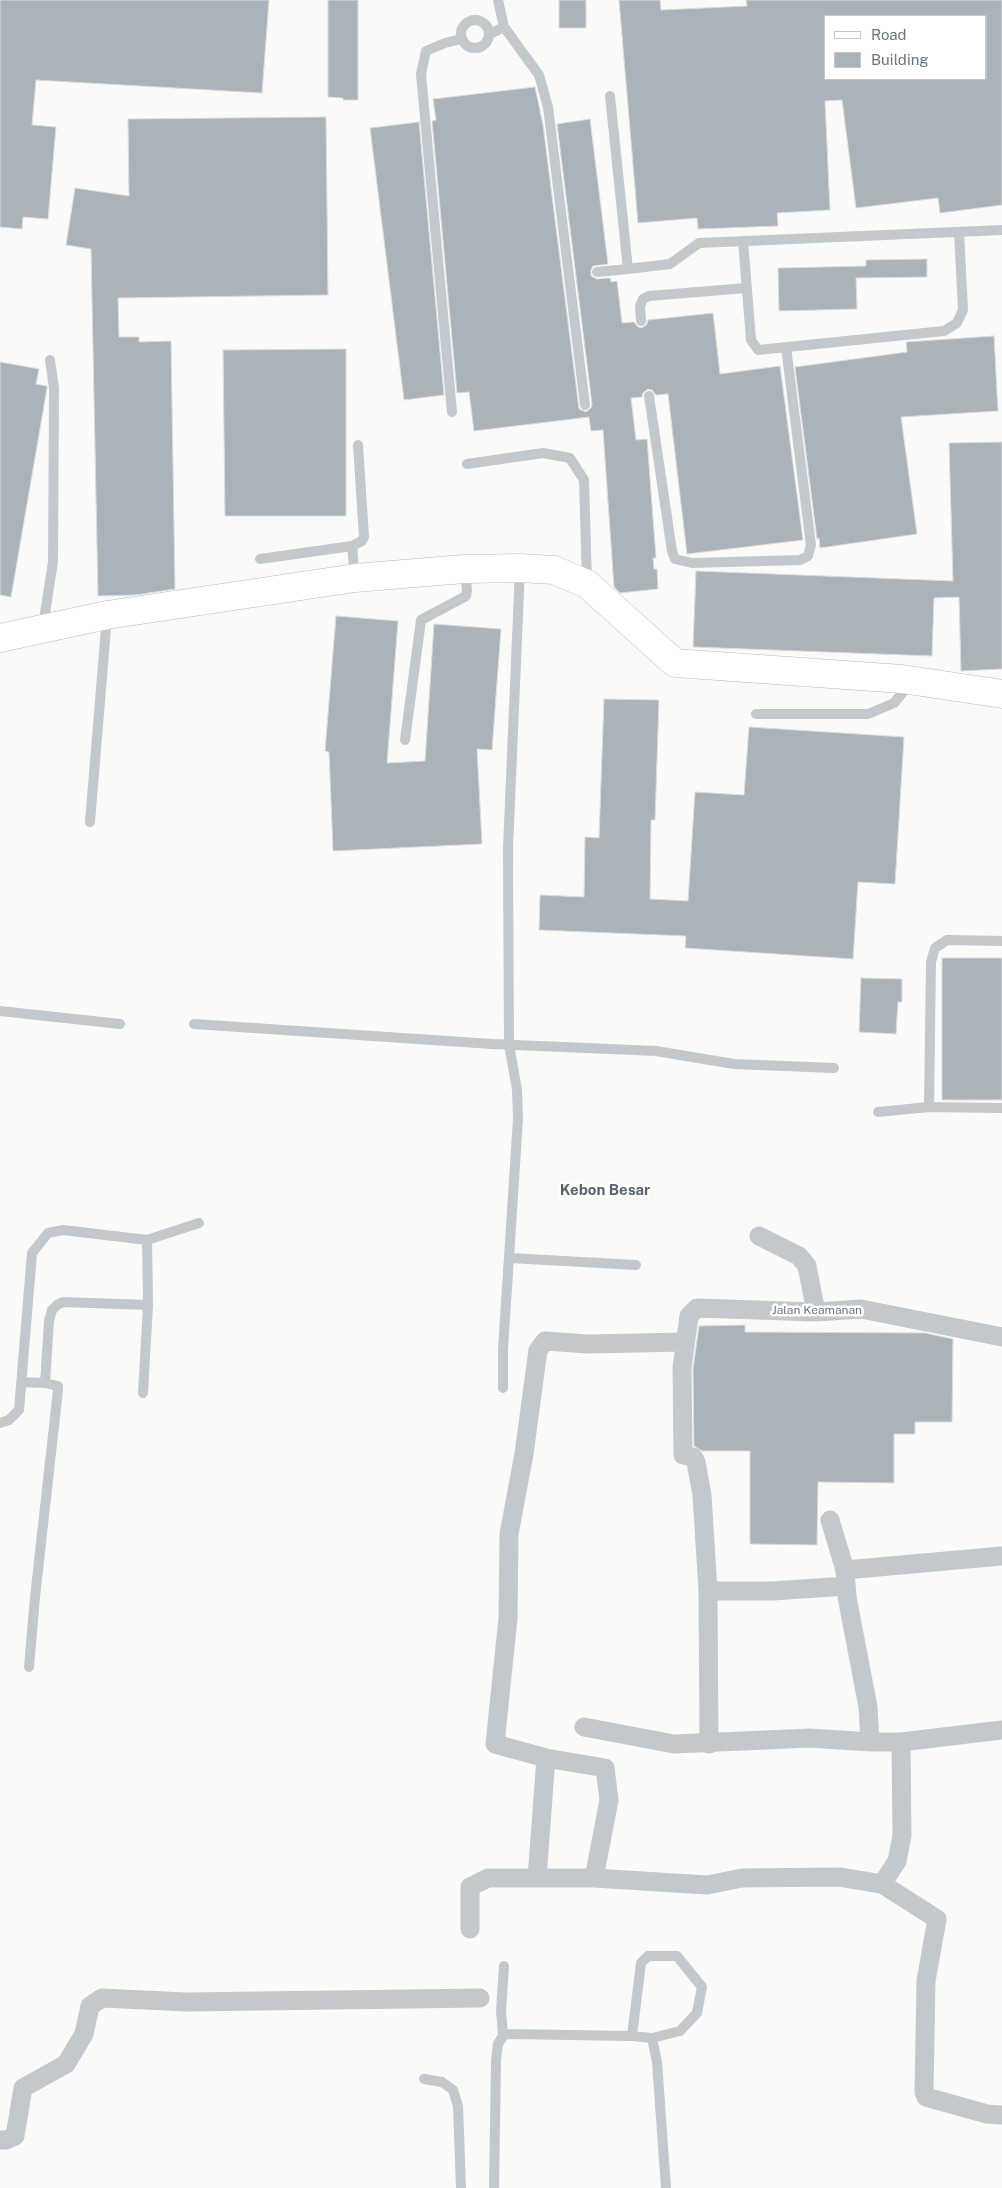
<!DOCTYPE html>
<html>
<head>
<meta charset="utf-8">
<style>
  body { margin:0 }
  #map { position:relative; width:1002px; height:2188px; overflow:hidden; background:#fafaf8; font-family:"Public Sans",sans-serif }
  canvas { display:block }
  .legend { position:absolute; left:824px; top:15px; width:162px; height:65px; box-sizing:border-box; background:#fff; border:1px solid #c1c8cd; margin:0; padding:6px 9px; list-style:none; font-size:15px; color:#657683 }
  .legend li { display:flex; align-items:center; gap:10px; height:25px }
  .legend b { width:25px; border:1px solid #c1c8cd }
</style>
</head>
<body>
<div id="map">
<canvas width="1002" height="2188"></canvas>
<ul class="legend">
<li><b style="height:6px;background:#fff"></b>Road</li>
<li><b style="height:14px;background:#aab3b9"></b>Building</li>
</ul>
</div>
<script>
const ctx = document.querySelector('canvas').getContext('2d');
ctx.lineJoin = 'round';
function fillPath(path, color) {
  ctx.fillStyle = color;
  ctx.fill(path, 'evenodd');
}
function toPath(rows) {
  const path = new Path2D();
  for (const r of rows) {
    if (r.length === 3) {
      path.moveTo(r[0] + r[2], r[1]);
      path.arc(r[0], r[1], r[2], 0, 2 * Math.PI);
      continue;
    }
    path.moveTo(r[0], r[1]);
    for (let i = 2; i < r.length; i += 2) path.lineTo(r[i], r[i + 1]);
  }
  return path;
}
function strokePath(path, color, width, dash) {
  ctx.strokeStyle = color;
  ctx.lineWidth = width;
  ctx.lineCap = dash ? 'butt' : 'round';
  ctx.setLineDash(dash || []);
  ctx.stroke(path);
}
function write(font, color, halo, rows, align = 'center') {
  ctx.font = font + ' "Public Sans",sans-serif';
  ctx.lineWidth = 5;
  ctx.setLineDash([]);
  ctx.textBaseline = 'middle';
  ctx.strokeStyle = halo;
  ctx.fillStyle = color;
  for (const [text, x, y, turn = 0] of rows) {
    ctx.save();
    ctx.translate(x, y);
    ctx.rotate((+turn || 0) * Math.PI / 180);
    ctx.textAlign = isNaN(turn) ? turn : align;
    if (halo) ctx.strokeText(text, 0, 0);
    ctx.fillText(text, 0, 0);
    ctx.restore();
  }
}
const building = toPath([
  [0,0,269,0,262,93,36,80,32,125,56,127,48,219,23,217,22,229,0,227,0,0],
  [328,0,358,0,358,100,343,100,343,98,328,97,328,0],
  [559,0,586,0,586,28,559,28,559,0],
  [619,0,660,0,661,10,747,6,746,0,1002,0,1002,205,940,213,938,198,856,208,842,100,825,101,830,210,777,213,778,226,698,229,697,218,638,223,619,0],
  [826,16,986,16,986,79,826,79,826,16],
  [535,87,543,125,579,409,586,412,591,408,592,404,557,124,590,119,608,264,593,266,591,270,591,276,597,279,610,278,611,282,617,281,622,323,634,322,638,327,642,328,647,324,648,320,713,313,720,374,780,366,803,540,687,554,668,394,656,395,652,390,648,389,643,393,642,397,631,398,636,440,647,439,656,558,653,558,654,569,657,569,658,589,620,593,614,587,603,430,591,431,589,417,474,431,469,392,457,393,432,121,436,120,433,99,535,87],
  [326,117,328,295,118,298,119,337,139,337,139,342,171,341,175,589,135,595,98,596,91,249,66,245,75,188,129,196,128,119,326,117],
  [419,122,444,395,404,400,370,128,419,122],
  [927,259,927,277,856,278,857,309,779,311,778,268,866,266,866,260,927,259],
  [994,336,998,411,901,417,917,534,820,548,819,538,817,539,795,367,907,352,906,342,994,336],
  [346,349,346,516,225,516,223,350,346,349],
  [0,362,39,369,36,384,47,386,47,388,11,597,0,595,0,362],
  [1002,442,1002,669,961,671,959,597,934,598,932,656,693,647,696,571,953,581,949,443,1002,442],
  [336,616,398,621,387,763,425,761,434,624,501,629,492,750,477,749,482,844,333,851,329,752,325,751,336,616],
  [604,699,659,700,655,820,651,820,650,899,688,901,695,792,744,795,749,727,904,737,895,884,858,882,853,959,685,948,686,936,539,930,540,895,584,897,585,837,599,838,604,699],
  [942,958,1002,958,1002,1100,942,1100,942,958],
  [861,978,902,979,902,1002,898,1002,896,1034,859,1032,861,978],
  [745,1325,745,1332,925,1333,953,1339,952,1422,915,1422,915,1434,894,1434,894,1483,818,1482,817,1545,750,1544,750,1451,702,1451,694,1446,693,1369,699,1326,745,1325]
]);
const lane = toPath([
  [475,34,14],
  [504,27,539,75,548,107,585,405],
  [490,34,504,27,498,0],
  [610,96,628,269,670,264,699,243,1002,230],
  [743,241,751,340,758,350,944,331,957,323,963,310,959,232],
  [597,272,628,269],
  [641,321,640,306,643,299,649,296,746,288],
  [649,396,672,551,675,559,692,563,800,560,808,556,811,545,786,347],
  [452,412,421,74,426,51,445,43,461,39],
  [467,464,543,453,570,458,584,480,587,581],
  [352,546,362,541,364,537,358,445],
  [260,559,352,546,355,577],
  [43,626,53,562,54,388,50,360],
  [756,714,868,714,894,703,903,692,902,680],
  [405,740,421,620,466,596,467,590,465,570],
  [90,822,107,616],
  [0,1011,120,1024],
  [194,1024,492,1044,656,1051,734,1064,834,1068],
  [929,1107,931,962,935,948,947,940,1002,941],
  [878,1112,929,1107,1002,1108],
  [147,1240,148,1305],
  [510,1258,636,1265],
  [21,1382,45,1383,58,1386,58,1390,35,1597,29,1667],
  [45,1383,49,1321,52,1310,57,1305,63,1302,148,1305,143,1393],
  [503,1388,503,1349,518,1119,517,1090,509,1044,508,848,520,568],
  [0,1423,9,1420,19,1410,32,1253,48,1233,63,1230,147,1240,199,1223],
  [503,2036,507,2034,632,2036,652,2038,680,2031,697,2013,702,1987,677,1956,648,1956,641,1963,632,2036],
  [652,2038,657,2062,666,2188],
  [424,2079,442,2082,453,2090,458,2106,461,2188],
  [494,2188,496,2060,498,2044,503,2036,501,2011,504,1966]
]);
const street = toPath([
  [759,1236,799,1256,807,1266,816,1312],
  [830,1520,845,1570,1002,1556],
  [845,1570,847,1597,868,1707,870,1742],
  [708,1591,773,1591,846,1586],
  [584,1727,674,1744,810,1738,870,1742,901,1742,1002,1730],
  [901,1742,902,1836,897,1861,882,1884,937,1919,926,1981,924,2092,926,2097,987,2114,1002,2115],
  [709,1744,708,1591,702,1495,696,1462,693,1457,683,1455,682,1368,689,1316,697,1308,816,1312,861,1309,1002,1337],
  [546,1758,605,1768,609,1800,594,1878],
  [537,1877,546,1758,495,1744,508,1618,509,1534,524,1454,538,1350,545,1341,588,1344,685,1342],
  [470,1929,470,1887,488,1878,594,1878,707,1885,742,1878,839,1877,882,1884],
  [0,2140,6,2140,15,2136,23,2088,66,2064,84,2034,90,2006,102,1998,186,2002,480,1998]
]);
const secondary = toPath([
  [0,638,107,615,355,578,464,569,520,568,554,570,587,584,675,663,902,679,1002,694]
]);
const streetNames = [
  ["Jalan Keamanan",817,1310]
];
const quarterNames = [
  ["Kebon Besar",605,1190]
];
fillPath(building, '#aab3b9');
strokePath(building, '#dcdcda', 1);
strokePath(secondary, '#b3babf', 29);
strokePath(lane, '#c3c8cc', 10);
strokePath(street, '#c3c8cc', 19);
strokePath(secondary, '#fff', 28);
write('12px', '#657683', '#fff', streetNames);
write('bold 15px', '#57646e', '#fff', quarterNames);
</script>
</body>
</html>
